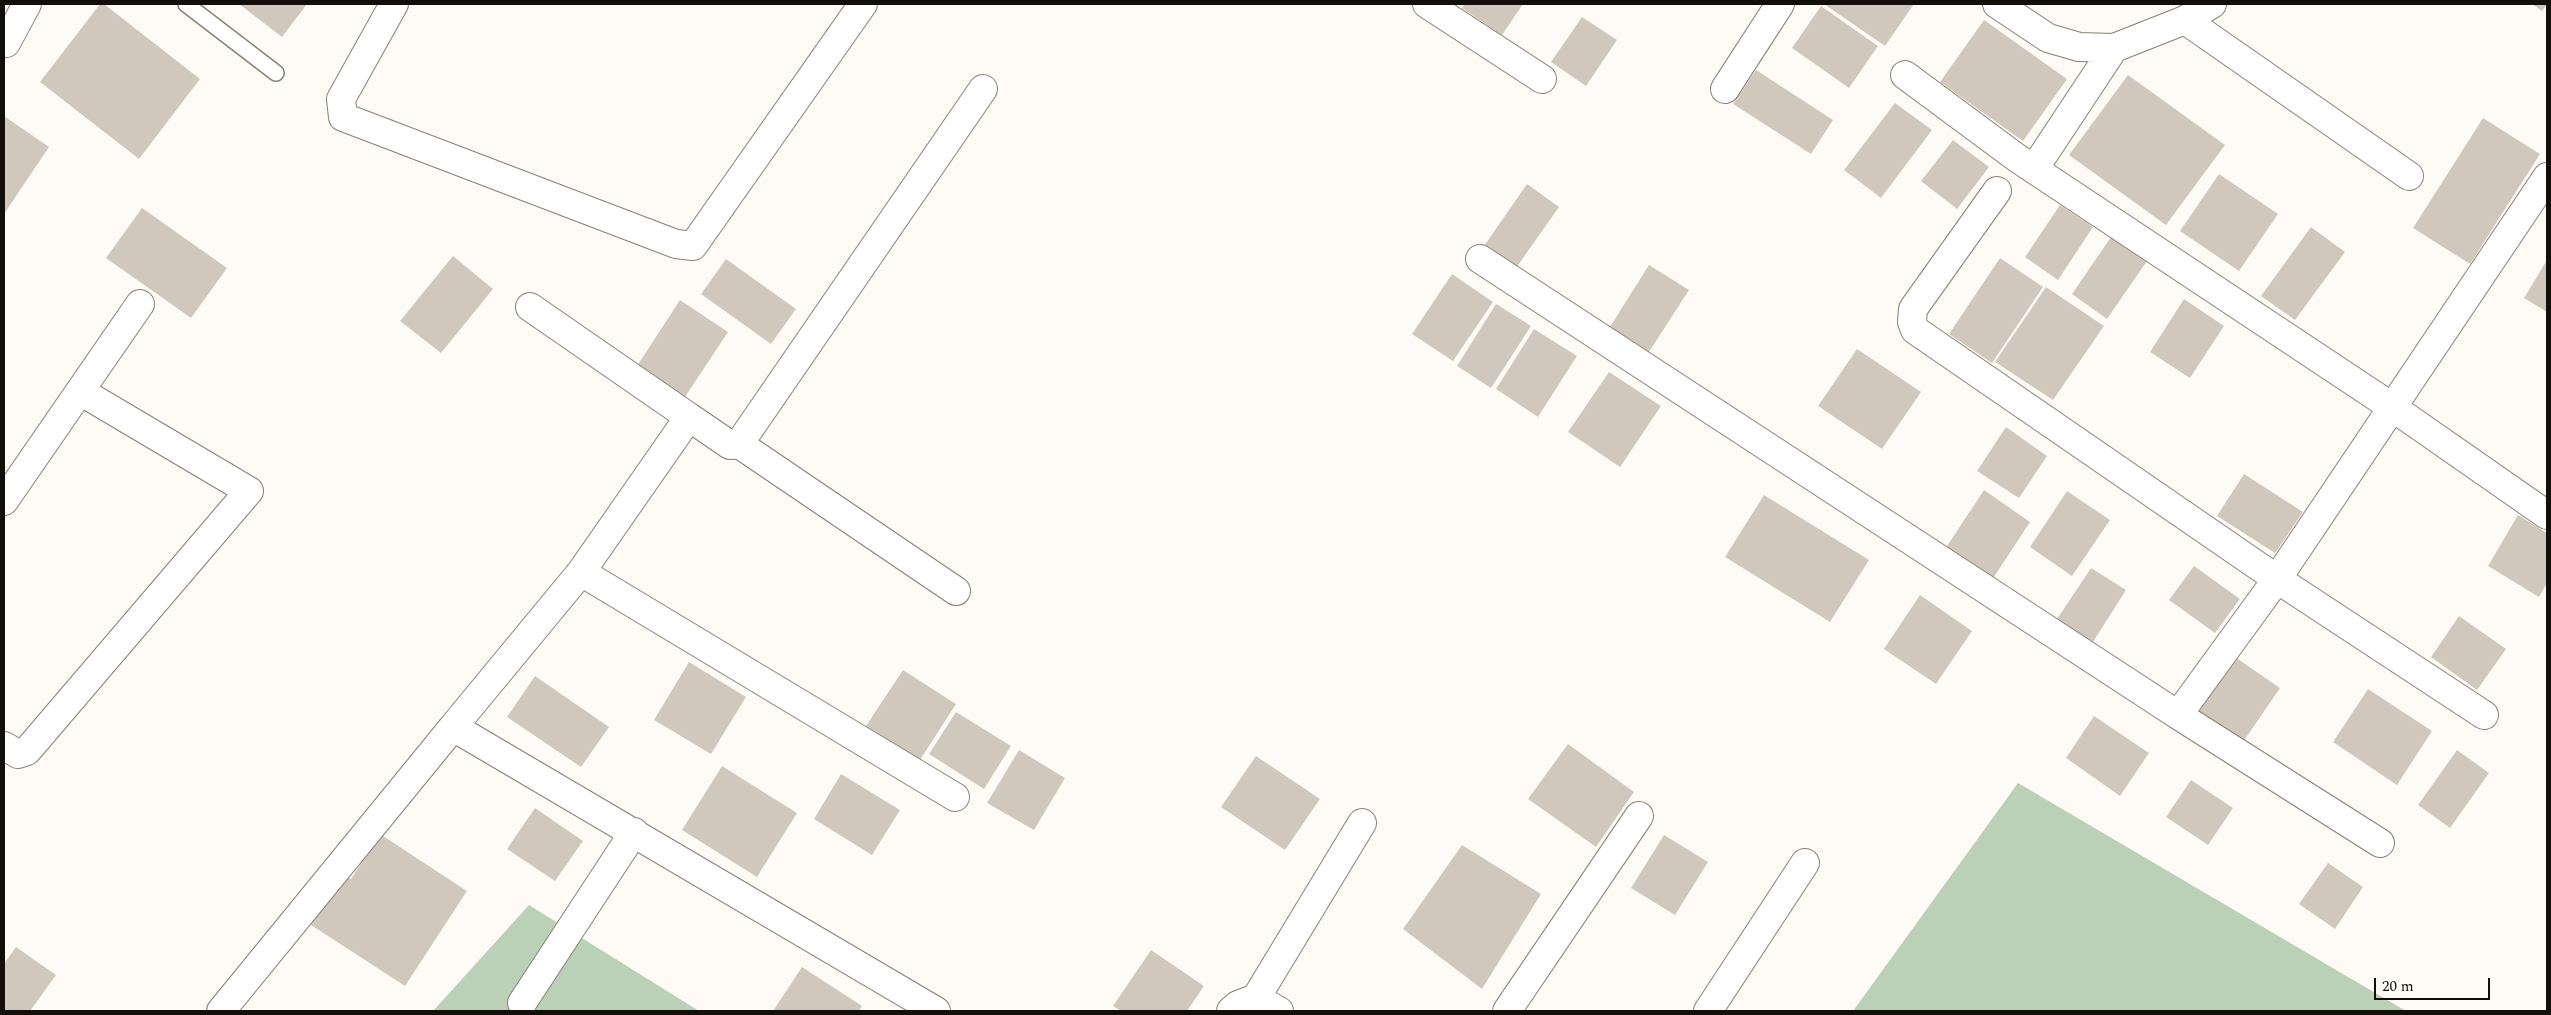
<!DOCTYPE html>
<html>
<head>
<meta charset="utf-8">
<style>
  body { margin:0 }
  #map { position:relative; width:2551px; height:1015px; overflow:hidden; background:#fefbf6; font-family:Spectral,serif }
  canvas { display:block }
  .frame { position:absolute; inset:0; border:5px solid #120f0b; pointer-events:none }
  .scale { position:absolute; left:2374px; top:978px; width:116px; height:22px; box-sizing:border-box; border:2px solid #120f0b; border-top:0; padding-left:6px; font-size:15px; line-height:18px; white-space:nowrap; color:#120f0b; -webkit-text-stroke:4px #fefbf6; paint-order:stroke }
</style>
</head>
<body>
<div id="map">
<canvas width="2551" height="1015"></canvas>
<div class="frame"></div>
<div class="scale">20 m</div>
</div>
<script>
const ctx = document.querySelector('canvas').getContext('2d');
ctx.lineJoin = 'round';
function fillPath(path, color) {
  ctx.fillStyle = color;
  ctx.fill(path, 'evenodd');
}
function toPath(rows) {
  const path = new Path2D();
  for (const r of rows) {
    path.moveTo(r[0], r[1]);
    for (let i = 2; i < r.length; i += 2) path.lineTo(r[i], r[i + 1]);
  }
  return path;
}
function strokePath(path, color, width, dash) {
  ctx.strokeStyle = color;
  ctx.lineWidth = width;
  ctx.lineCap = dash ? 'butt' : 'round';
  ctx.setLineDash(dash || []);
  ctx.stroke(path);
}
const green = toPath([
  [2018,783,2406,1011,1853,1011],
  [529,905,699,1011,433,1011]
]);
const building = toPath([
  [100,4,104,4,200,79,139,159,40,82],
  [239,4,307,4,282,37],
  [1465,4,1523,4,1502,35,1462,8],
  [1824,4,1914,4,1885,46],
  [2532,4,2547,4,2542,11],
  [1821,6,1878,46,1849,88,1792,48],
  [1582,17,1617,40,1586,86,1551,62],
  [1984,20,2067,79,2023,141,1940,82],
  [1756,70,1833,120,1811,154,1733,104],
  [2128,75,2225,145,2166,225,2069,155],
  [1895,103,1932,130,1881,198,1844,170],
  [4,116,49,147,4,214],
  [2483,118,2540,154,2470,264,2413,228],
  [1953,140,1989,167,1957,209,1921,181],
  [2219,174,2278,214,2239,271,2180,231],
  [1527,184,1559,207,1516,268,1484,246],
  [2060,205,2093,227,2058,280,2025,257],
  [142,208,227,268,191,318,106,258],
  [2311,227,2345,252,2295,320,2261,296],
  [2111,237,2147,261,2107,319,2072,294],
  [453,256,493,289,441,353,400,321],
  [2000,258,2043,287,1992,363,1949,334],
  [726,259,796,309,771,344,701,294],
  [2547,260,2547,312,2524,298],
  [1649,265,1689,290,1647,355,1608,330],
  [1452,274,1493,302,1453,361,1412,334],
  [2046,287,2104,326,2053,400,1995,362],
  [2184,299,2224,326,2190,378,2150,352],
  [680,300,728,332,685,397,637,366],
  [1496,304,1531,326,1491,388,1457,366],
  [1534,329,1577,356,1538,417,1496,389],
  [1857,349,1921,392,1882,449,1818,406],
  [1609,372,1661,406,1620,467,1568,432],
  [2006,427,2047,456,2019,498,1977,471],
  [2244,474,2303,512,2275,553,2217,516],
  [1984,490,2030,522,1992,580,1945,549],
  [2067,491,2110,520,2072,576,2030,547],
  [1764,495,1869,560,1830,622,1725,557],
  [2518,515,2547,533,2547,583,2539,597,2488,566],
  [2194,566,2240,599,2215,633,2169,600],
  [2091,568,2126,590,2093,642,2057,619],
  [1920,595,1972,631,1936,684,1884,649],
  [2459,616,2506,649,2477,690,2431,657],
  [2232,655,2280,688,2241,745,2194,712],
  [689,662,746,697,711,754,654,720],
  [903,670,956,704,920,760,866,726],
  [535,676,609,727,581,767,507,717],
  [2368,689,2432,731,2397,785,2333,742],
  [956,712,1011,746,984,789,929,754],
  [2094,716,2149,753,2120,796,2066,758],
  [1568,744,1634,792,1596,847,1528,799],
  [1019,750,1065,778,1034,830,987,803],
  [2457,750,2489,773,2450,828,2418,805],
  [1256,756,1320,799,1285,850,1221,807],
  [722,766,797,813,757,877,682,830],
  [841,774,900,810,872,855,814,819],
  [2191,780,2233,808,2208,845,2166,817],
  [535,808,583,841,555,881,507,849],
  [380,834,467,891,405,986,311,925,344,875,351,879],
  [1664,835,1708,862,1675,915,1631,888],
  [1462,845,1541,894,1482,989,1403,929],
  [2328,863,2363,887,2335,929,2299,904],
  [16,947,56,975,30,1011,4,1011,4,964],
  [1151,950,1204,986,1187,1011,1121,1011,1113,1006],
  [802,967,862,1006,859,1011,773,1011]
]);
const lane = toPath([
  [186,4,276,73]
]);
const street = toPath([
  [394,4,341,99,343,117,676,244,693,246,863,4],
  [1427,4,1542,79],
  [1997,4,2048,38,2079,47,2114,48,2185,20,2212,4],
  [2185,20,2409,176],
  [6,43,27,4],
  [1905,75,2017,158,2392,407,2547,515],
  [1725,89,1780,4],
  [2034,169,2114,48],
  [1480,259,2178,715,2277,579,1915,330,1912,322,1913,309,1997,191],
  [530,307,689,417],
  [739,444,956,591],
  [4,501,140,304],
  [581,572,955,797],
  [2178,715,2380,843],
  [2484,715,2277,579,2547,177],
  [453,727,581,572,689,417,730,445,739,444,983,89],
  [4,746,18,754,27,751,249,491,80,391],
  [1256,998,1362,823],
  [522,1003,634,832],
  [221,1011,453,727,936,1011],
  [1231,1011,1238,1005,1256,998,1279,1011],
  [1507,1011,1639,816],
  [1708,1011,1805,863]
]);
fillPath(green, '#bbd1b7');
fillPath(building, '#d0c8bc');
strokePath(lane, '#878075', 18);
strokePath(street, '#878075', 30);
strokePath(lane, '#fff', 15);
strokePath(street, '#fff', 28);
</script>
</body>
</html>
